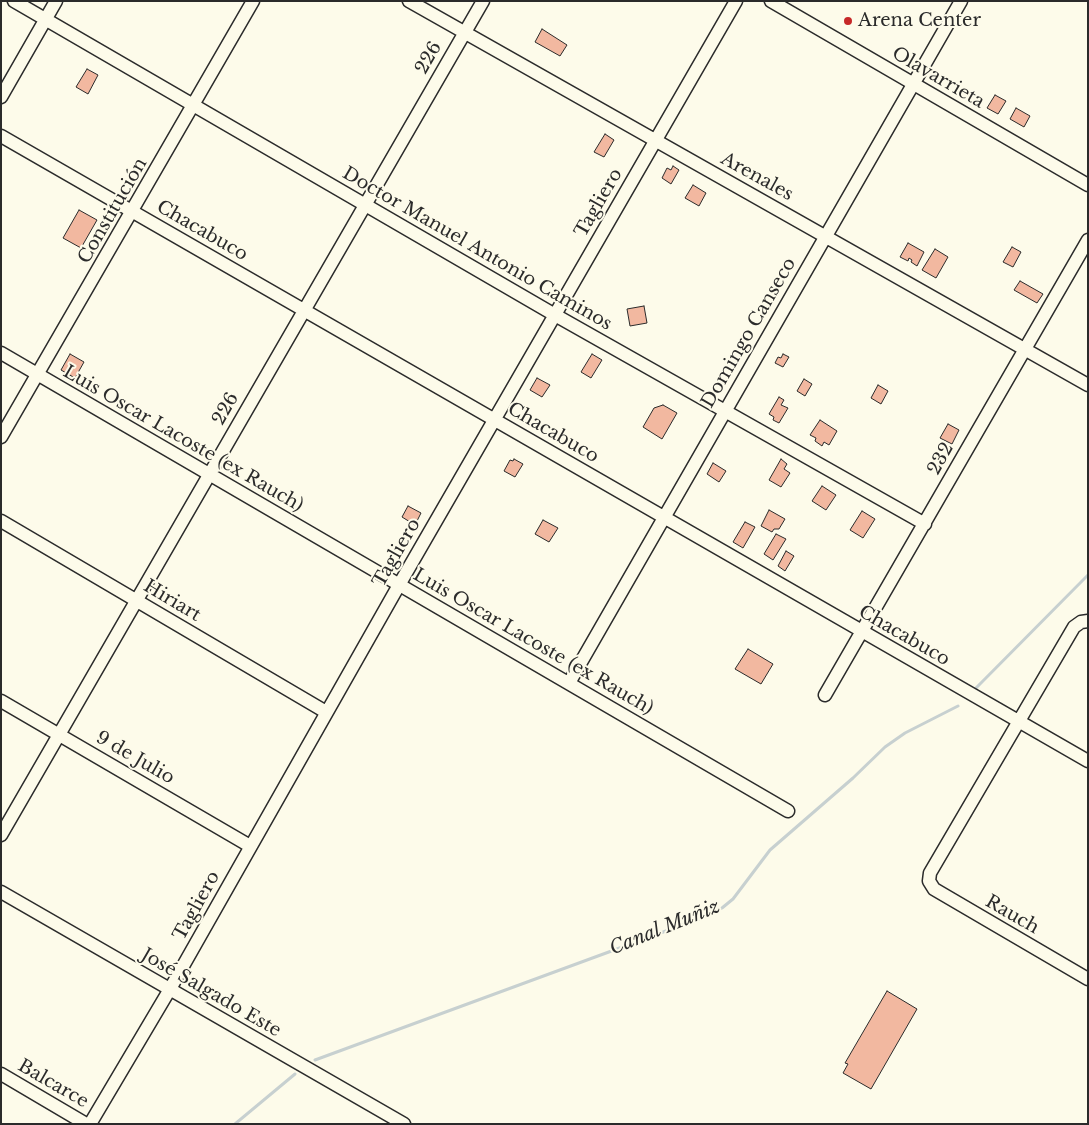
<!DOCTYPE html>
<html>
<head>
<meta charset="utf-8">
<style>
  body { margin:0 }
  #map { position:relative; width:1089px; height:1125px; overflow:hidden; background:#fdfbea; font-family:"Libre Baskerville",serif }
  canvas { display:block }
  .frame { position:absolute; inset:0; border:2px solid #2b2b2b; pointer-events:none }
</style>
</head>
<body>
<div id="map">
<canvas width="1089" height="1125"></canvas>
<div class="frame"></div>
</div>
<script>
const ctx = document.querySelector('canvas').getContext('2d');
ctx.lineJoin = 'round';
function toPath(rows) {
  const path = new Path2D();
  for (const r of rows) {
    path.moveTo(r[0], r[1]);
    for (let i = 2; i < r.length; i += 2) path.lineTo(r[i], r[i + 1]);
  }
  return path;
}
function strokePath(path, color, width, dash) {
  ctx.strokeStyle = color;
  ctx.lineWidth = width;
  ctx.lineCap = dash ? 'butt' : 'round';
  ctx.setLineDash(dash || []);
  ctx.stroke(path);
}
function fillPath(path, color) {
  ctx.fillStyle = color;
  ctx.fill(path, 'evenodd');
}
function write(font, color, halo, rows, align = 'center') {
  ctx.font = font + ' "Libre Baskerville",serif';
  ctx.lineWidth = 4;
  ctx.setLineDash([]);
  ctx.textBaseline = 'middle';
  ctx.strokeStyle = halo;
  ctx.fillStyle = color;
  for (const [text, x, y, turn = 0] of rows) {
    ctx.save();
    ctx.translate(x, y);
    ctx.rotate((+turn || 0) * Math.PI / 180);
    ctx.textAlign = isNaN(turn) ? turn : align;
    if (halo) ctx.strokeText(text, 0, 0);
    ctx.fillText(text, 0, 0);
    ctx.restore();
  }
}
const stream = toPath([
  [976,688,1088,575],
  [315,1060,704,917,722,908,733,899,770,850,853,778,885,747,905,733,958,706],
  [235,1124,295,1074]
]);
const building = toPath([
  [542,29,567,45,560,56,535,42,542,29],
  [87,69,98,75,88,94,76,87,87,69],
  [995,95,1006,101,998,114,987,108,995,95],
  [1016,108,1030,116,1024,127,1010,119,1016,108],
  [605,134,614,140,604,157,594,152,605,134],
  [673,166,679,170,671,184,662,178,667,168,671,170,673,166],
  [693,185,706,193,699,206,685,198,693,185],
  [79,210,97,220,81,248,63,238,79,210],
  [908,243,924,252,917,266,911,262,912,260,909,258,908,261,900,257,908,243],
  [1012,247,1021,252,1013,267,1003,262,1012,247],
  [935,249,948,257,936,278,922,270,935,249],
  [1020,281,1043,294,1037,303,1014,290,1020,281],
  [644,306,647,323,630,326,627,309,644,306],
  [70,354,84,362,75,378,61,370,70,354],
  [592,354,602,360,591,378,581,372,592,354],
  [783,354,789,357,783,367,775,363,778,357,781,358,783,354],
  [537,378,550,385,542,397,530,390,537,378],
  [804,379,812,384,805,396,797,391,804,379],
  [878,385,888,391,881,404,871,398,878,385],
  [779,397,784,400,781,405,788,408,779,423,773,420,774,417,769,414,779,397],
  [663,405,677,413,662,439,643,427,654,408,663,405],
  [820,420,837,431,829,445,824,442,822,446,815,441,816,438,810,435,820,420],
  [948,424,959,430,952,444,940,438,948,424],
  [514,459,523,464,515,477,504,471,510,460,513,461,514,459],
  [781,459,787,464,784,469,790,473,781,487,769,480,781,459],
  [713,463,726,471,719,482,707,474,713,463],
  [822,486,836,495,826,510,812,501,822,486],
  [408,506,421,513,415,525,402,517,408,506],
  [769,510,785,519,779,529,774,529,772,532,761,526,769,510],
  [862,511,875,519,863,538,850,530,862,511],
  [543,520,558,528,549,542,535,534,543,520],
  [745,522,755,527,743,548,733,542,745,522],
  [776,534,786,539,773,560,764,554,776,534],
  [786,551,794,556,785,571,778,566,786,551],
  [748,649,773,664,761,684,735,669,748,649],
  [887,991,917,1009,871,1089,843,1073,848,1064,845,1063,887,991]
]);
const minor = toPath([
  [14,1,555,315,925,524],
  [409,1,1088,385],
  [771,1,1088,185],
  [1,97,56,1],
  [1,136,1088,761],
  [1,353,788,811],
  [1,437,253,1],
  [1,521,326,712],
  [1088,621,1081,622,1074,627,930,873,929,881,934,889,1088,979],
  [569,683,961,1],
  [825,695,1088,240],
  [1,701,250,846],
  [1,835,483,1],
  [1,892,404,1124],
  [1,1074,86,1124],
  [90,1124,170,989,399,585,736,1]
]);
const markers = [
  [848,21,5,"#c62828"]
];
const poiNames = [
  ["Arena Center",858,21]
];
const streetNames = [
  ["226",429,58,-60],
  ["Olavarrieta",938,78,30],
  ["Arenales",757,177,29],
  ["Tagliero",599,203,-60],
  ["Constitución",113,211,-60],
  ["Chacabuco",202,231,30],
  ["Doctor Manuel Antonio Caminos",477,249,30],
  ["Domingo Canseco",749,333,-60],
  ["226",226,409,-60],
  ["Chacabuco",553,433,30],
  ["Luis Oscar Lacoste (ex Rauch)",183,439,30],
  ["232",941,459,-61],
  ["Tagliero",397,553,-60],
  ["Hiriart",172,601,31],
  ["Chacabuco",904,636,30],
  ["Luis Oscar Lacoste (ex Rauch)",533,642,30],
  ["9 de Julio",135,758,30],
  ["Tagliero",197,906,-61],
  ["Rauch",1012,915,30],
  ["José Salgado Este",211,993,30],
  ["Balcarce",53,1084,30]
];
const waterNames = [
  ["Canal Muñiz",665,928,-22]
];
strokePath(stream, '#c7d0d0', 3);
fillPath(building, '#f2b8a0');
strokePath(building, '#2b2b2b', 1);
strokePath(minor, '#2b2b2b', 15);
strokePath(minor, '#fdfbea', 12);
for (const [x, y, r, color] of markers) {
  const dot = new Path2D();
  dot.arc(x, y, r, 0, 2 * Math.PI);
  ctx.fillStyle = color;
  ctx.fill(dot);
  strokePath(dot, '#fdfbea', 2);
}
write('18px', '#2b2b2b', '#fdfbea', poiNames, 'left');
write('18px', '#2b2b2b', '#fdfbea', streetNames);
write('italic 19px', '#2b2b2b', '#fdfbea', waterNames);
</script>
</body>
</html>
